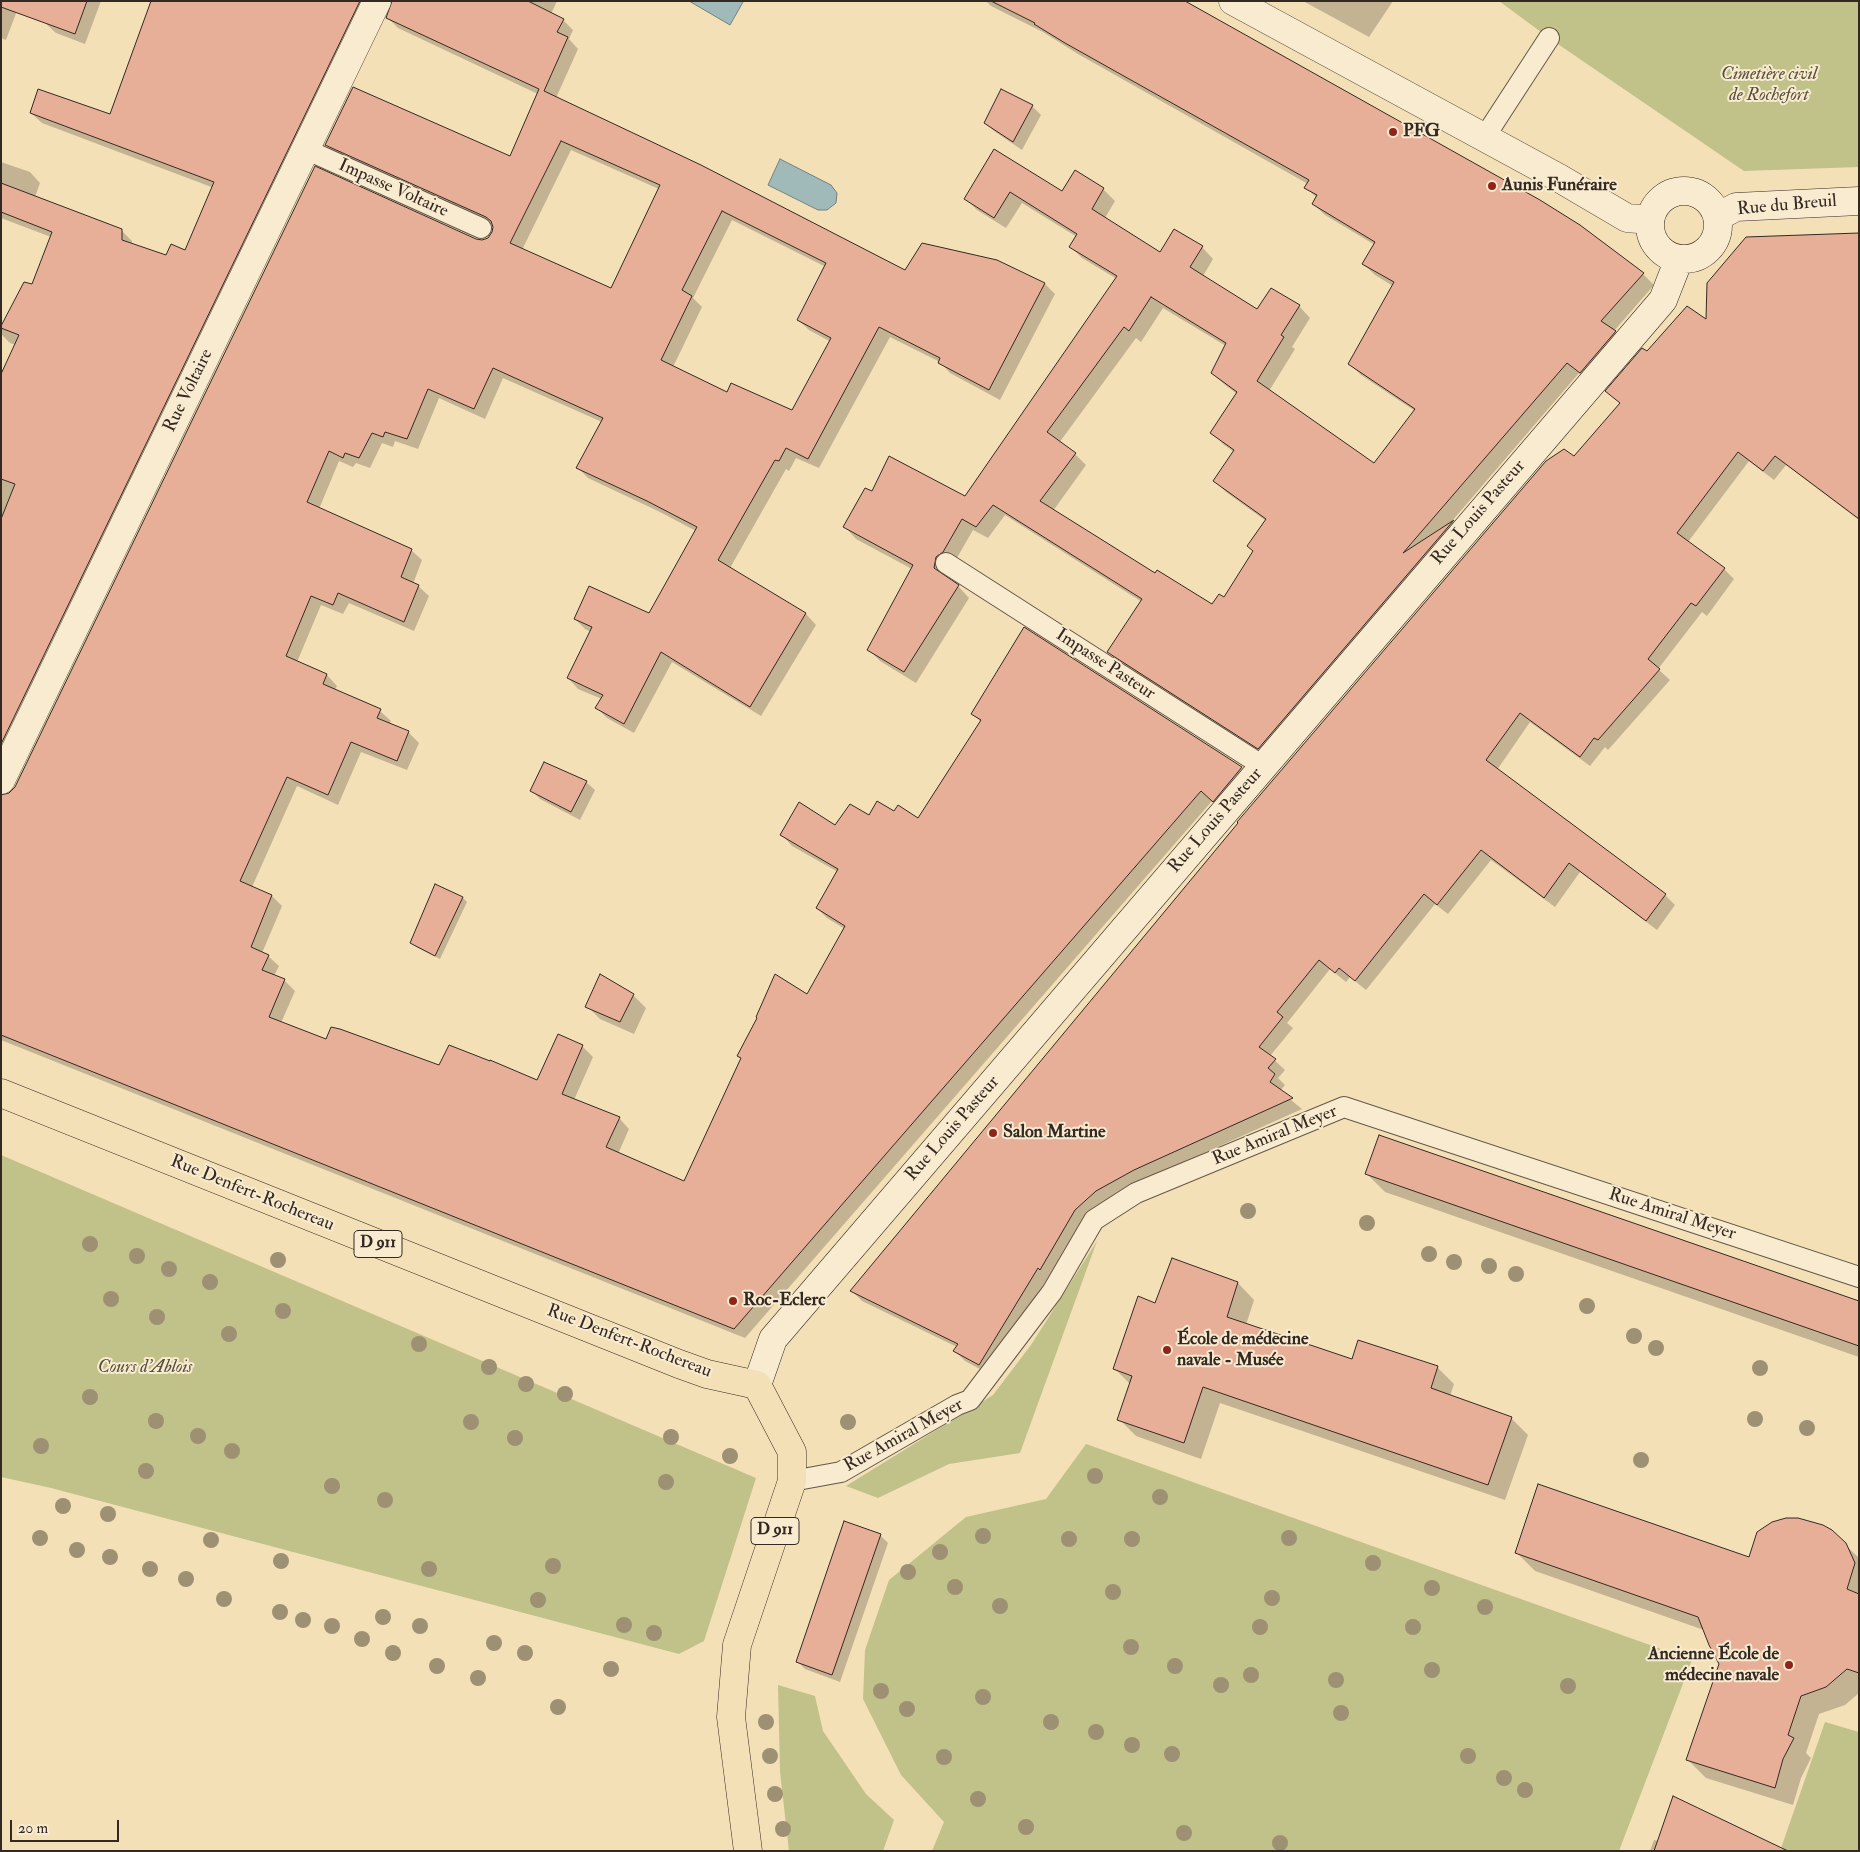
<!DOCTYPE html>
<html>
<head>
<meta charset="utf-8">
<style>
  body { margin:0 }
  #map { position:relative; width:1860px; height:1852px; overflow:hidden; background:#f4e0b7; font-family:"IM FELL Double Pica",serif }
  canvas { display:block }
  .frame { position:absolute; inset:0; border:2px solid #342922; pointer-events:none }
  .scale { position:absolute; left:10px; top:1820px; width:109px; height:22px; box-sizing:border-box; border:2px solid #342922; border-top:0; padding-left:6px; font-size:15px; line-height:18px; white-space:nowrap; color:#342922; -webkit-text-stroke:4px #f8ebd0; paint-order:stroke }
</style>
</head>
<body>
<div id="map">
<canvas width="1860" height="1852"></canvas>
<div class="frame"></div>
<div class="scale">20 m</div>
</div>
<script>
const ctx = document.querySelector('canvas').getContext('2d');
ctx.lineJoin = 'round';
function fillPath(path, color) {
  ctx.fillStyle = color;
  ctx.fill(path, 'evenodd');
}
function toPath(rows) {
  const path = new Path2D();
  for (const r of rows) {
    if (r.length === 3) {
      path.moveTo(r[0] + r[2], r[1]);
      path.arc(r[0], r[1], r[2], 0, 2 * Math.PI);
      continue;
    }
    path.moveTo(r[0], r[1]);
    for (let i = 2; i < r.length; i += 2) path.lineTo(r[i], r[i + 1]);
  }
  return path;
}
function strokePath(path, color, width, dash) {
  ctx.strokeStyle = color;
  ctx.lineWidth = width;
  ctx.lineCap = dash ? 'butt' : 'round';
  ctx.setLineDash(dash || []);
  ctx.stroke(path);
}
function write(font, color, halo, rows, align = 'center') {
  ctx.font = font + ' "IM FELL Double Pica",serif';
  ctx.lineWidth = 4;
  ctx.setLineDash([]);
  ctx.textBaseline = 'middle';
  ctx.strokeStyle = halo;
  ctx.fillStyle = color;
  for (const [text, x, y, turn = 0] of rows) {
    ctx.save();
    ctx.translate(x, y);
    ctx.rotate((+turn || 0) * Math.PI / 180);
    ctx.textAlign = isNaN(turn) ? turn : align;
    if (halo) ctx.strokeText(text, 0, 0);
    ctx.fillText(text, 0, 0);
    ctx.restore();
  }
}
const green = toPath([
  [1499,1,1859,1,1859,167,1744,171,1549,38],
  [1,1155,756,1478,704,1641,679,1654,51,1488,1,1477],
  [1097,1241,1020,1453,949,1464,878,1498,846,1486,993,1395,1031,1345],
  [1086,1444,1692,1660,1619,1851,932,1851,944,1822,901,1775,863,1699,865,1650,889,1580,966,1517,1046,1499],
  [778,1685,815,1696,823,1731,866,1794,894,1820,883,1851,789,1851,780,1772],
  [1825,1722,1859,1732,1859,1851,1780,1851]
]);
const water = toPath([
  [689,1,742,1,743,2,730,25,689,1],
  [780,159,831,185,837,193,836,203,827,210,818,210,768,185,780,159]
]);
const shadow = toPath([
  [1,1,18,8,6,40,1,38],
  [53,1,101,1,85,44,56,33,45,23],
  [152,1,376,1,1,775,1,377,16,345,10,343,1,334,1,328,25,283,32,286,51,237,1,218,1,162,30,172,40,183,35,197,121,230,132,241,132,244,167,257,186,252,214,188,42,123,31,113,110,115],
  [393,1,557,1,551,14,563,20,573,30,569,39,578,49,556,98,906,272,1045,284,1055,294,1000,400,950,373,940,362,890,337,819,468,796,458,789,471,786,469,730,568,806,614,816,625,761,716,672,662,634,733,607,718,597,708,602,699,578,689,568,678,591,632,585,629,575,619,649,614,696,531,658,511,588,478,578,468,602,422,503,378,485,419,439,398,418,449,395,441,393,447,382,443,370,468,356,463,353,467,339,461,319,509,411,550,422,560,413,584,418,586,429,596,414,631,349,603,343,614,321,605,297,662,327,675,337,686,335,690,380,711,391,721,389,725,408,732,419,743,407,770,361,752,338,805,297,786,252,887,272,896,282,906,262,953,268,956,279,966,274,976,285,981,295,991,281,1023,327,1041,440,1067,537,1082,582,1046,593,1057,574,1100,619,1118,629,1129,618,1154,685,1183,807,996,845,929,827,918,817,908,838,872,792,846,782,835,836,827,869,816,894,813,918,820,981,722,972,713,1024,629,1242,768,1252,778,1224,811,1212,801,745,1338,1,1040,1,797,10,794,476,240,483,241,488,239,493,234,494,226,337,155,326,145,510,158,538,94,398,28,388,18],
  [571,150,659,189,611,289,522,250],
  [732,220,826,267,798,320,809,330,831,342,793,412,728,393,673,367,702,307,693,298],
  [986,1,1183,1,1643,274,1654,285,1614,331,1626,343,1592,383,1579,373,1452,521,1464,533,1270,759,1121,664,1109,652,1142,602,1005,515,988,538,973,530,954,563,947,569,945,577,958,586,969,598,916,683,880,661,868,649,912,569,856,539,845,527,872,493,965,498,1117,279,1082,258,1071,247,1077,237,1022,203,1006,228,977,210,966,199,994,151,1062,193,1076,172,1103,189,1115,201,1105,218,1160,253,1202,247,1213,259,1203,276,1258,311,1299,306,1310,318,1292,347,1295,349,1269,391,1374,465,1415,411,1361,375,1349,363,1393,286,1375,275,1363,264,1375,245,1325,215,1313,204,1317,198,1306,188,1308,184,1078,54,1043,32,991,6],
  [1163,308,1226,346,1212,373,1224,384,1237,394,1212,432,1223,444,1234,452,1215,481,1226,492,1266,521,1254,552,1225,598,1212,606,1155,575,1053,511,1086,465,1075,454,1059,443,1136,338,1141,342],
  [1303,1,1393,1,1369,37],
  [1032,106,1041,115,1022,150,994,131,985,123],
  [1859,234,1859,520,1786,465,1774,480,1749,461,1688,542,1724,569,1734,579,1707,616,1702,612,1658,669,1670,680,1608,750,1605,747,1590,766,1530,722,1497,770,1665,895,1675,905,1657,930,1580,872,1555,907,1491,860,1448,914,1435,904,1366,990,1350,977,1346,982,1330,969,1287,1023,1293,1028,1270,1056,1285,1070,1278,1078,1285,1085,1280,1091,1302,1109,1144,1180,1050,1279,1048,1278,989,1374,965,1361,955,1351,957,1347,862,1301,852,1291,1621,404,1607,391,1648,353,1707,322],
  [586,782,595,790,580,820,540,799,532,791],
  [436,886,463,898,467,902,440,959,416,947,412,943],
  [633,995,646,1008,634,1034,600,1019,587,1006],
  [1366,1173,1859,1302,1859,1357,1385,1192],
  [1238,1283,1254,1300,1246,1325,1353,1361,1437,1367,1454,1384,1450,1396,1511,1418,1528,1435,1505,1500,1220,1403,1201,1459,1136,1436,1119,1419,1130,1384,1114,1368,1156,1304],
  [1831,1531,1859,1558,1859,1693,1845,1705,1819,1714,1806,1753,1811,1758,1801,1778,1793,1805,1706,1778,1687,1759,1720,1664,1704,1630,1535,1571,1516,1552,1750,1558],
  [880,1535,888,1543,840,1682,805,1669,797,1661],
  [1654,1840,1659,1841,1771,1851,1650,1851]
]);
const building = toPath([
  [1,1,87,1,75,34,1,7,1,1],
  [151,1,360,1,1,744,1,519,15,484,1,479,1,374,19,335,1,328,1,326,24,282,32,284,52,232,1,212,1,183,122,229,122,240,166,255,171,244,185,250,214,182,30,113,38,89,110,114,151,1],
  [392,1,528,1,564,19,557,32,568,37,544,91,701,165,905,270,922,243,997,260,1045,283,989,390,938,363,940,358,879,327,808,459,786,448,779,461,775,460,718,560,806,613,750,707,661,652,624,724,595,708,603,695,567,678,592,627,574,619,589,586,649,613,697,527,647,501,576,468,603,418,493,368,474,409,428,389,407,439,385,432,383,437,372,433,359,458,345,453,343,458,329,451,307,502,412,549,401,577,419,585,404,622,338,593,333,605,311,596,286,656,327,674,323,684,381,709,377,718,409,731,397,761,351,742,328,795,287,777,240,881,272,895,251,947,269,955,262,970,285,979,269,1017,326,1039,331,1027,340,1029,439,1065,449,1045,490,1061,490,1060,537,1080,558,1034,583,1045,562,1094,620,1117,606,1147,684,1181,741,1058,737,1056,757,1018,756,1017,775,974,807,994,845,926,816,908,838,869,780,835,799,802,835,825,850,804,869,815,877,801,894,811,898,805,918,818,981,720,971,714,1024,627,1242,767,1213,802,1201,791,734,1329,1,1035,1,795,9,793,15,787,315,166,476,239,482,240,488,238,492,232,493,227,491,221,486,217,325,145,353,87,510,156,539,89,386,18,392,1],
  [561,141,660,185,611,288,510,243,561,141],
  [722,211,826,263,797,320,831,338,792,410,731,383,727,392,661,360,692,296,682,290,722,211],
  [991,1,1185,1,1540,200,1580,225,1644,273,1601,321,1616,331,1580,373,1567,363,1403,553,1454,520,1258,749,1107,652,1142,599,993,505,976,527,962,519,943,552,936,557,934,568,959,585,904,672,867,650,913,565,843,527,865,488,872,491,889,456,965,496,1117,276,1069,247,1077,234,1010,192,994,218,964,199,994,149,1062,191,1075,170,1104,188,1092,209,1160,252,1174,229,1203,246,1190,267,1257,309,1271,288,1300,305,1281,335,1284,337,1257,381,1374,463,1415,409,1348,364,1394,282,1362,264,1375,242,1312,204,1317,195,1304,188,1309,180,1065,43,1034,24,1035,23,991,1],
  [1151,297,1226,343,1211,373,1237,392,1210,433,1234,450,1213,481,1266,519,1247,546,1253,551,1224,597,1219,594,1212,604,1157,570,1155,573,1040,501,1076,453,1047,432,1124,327,1129,331,1151,297],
  [1001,89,1033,105,1013,142,984,123,1001,89],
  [1859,233,1859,519,1775,456,1763,471,1738,452,1677,533,1725,568,1696,606,1691,603,1648,659,1660,669,1598,740,1594,738,1580,757,1520,713,1486,760,1666,894,1646,921,1569,863,1544,898,1481,850,1437,905,1424,894,1355,981,1339,968,1335,973,1319,960,1277,1012,1283,1017,1259,1047,1276,1059,1268,1068,1275,1074,1270,1082,1293,1098,1134,1170,1096,1191,1075,1210,1040,1270,1038,1268,979,1365,953,1351,958,1344,850,1291,1238,823,1237,822,1546,461,1564,449,1574,456,1620,403,1605,391,1642,348,1647,351,1687,306,1706,319,1707,283,1746,237,1859,233],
  [544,762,587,781,571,812,530,791,544,762],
  [435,884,463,897,435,956,410,943,435,884],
  [600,974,634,994,620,1022,585,1007,600,974],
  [1379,1135,1859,1301,1859,1346,1365,1174,1379,1135],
  [1172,1258,1238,1282,1227,1317,1352,1359,1358,1340,1438,1366,1431,1388,1512,1417,1488,1485,1203,1387,1184,1443,1117,1420,1132,1376,1113,1369,1138,1296,1155,1303,1172,1258],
  [1538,1484,1749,1557,1757,1532,1772,1522,1786,1518,1798,1518,1823,1525,1832,1530,1846,1543,1855,1563,1847,1589,1859,1594,1859,1673,1847,1669,1826,1687,1801,1696,1788,1735,1794,1738,1783,1759,1775,1788,1686,1760,1719,1664,1709,1645,1698,1617,1515,1553,1538,1484],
  [844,1521,881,1534,832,1675,796,1662,844,1521],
  [1673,1796,1788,1851,1654,1851,1673,1796]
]);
const lane = toPath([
  [1484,138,1549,38],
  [305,149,481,228],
  [946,563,1263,766],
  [792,1481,841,1472,957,1405,970,1400,1052,1292,1094,1220,1136,1193,1344,1107,1859,1277]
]);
const street = toPath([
  [1233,1,1559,178,1627,218,1650,220],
  [1,780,377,1]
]);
const secondary = toPath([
  [1684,225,34],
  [1717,217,1736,207,1859,201],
  [757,1385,773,1339,1663,300,1679,259]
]);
const primary = toPath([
  [1,1093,679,1364,707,1374,757,1385,792,1452,792,1481,737,1645,731,1717,748,1851]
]);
const trees = [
  [1248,1211],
  [1367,1223],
  [90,1244],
  [1429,1254],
  [137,1256],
  [278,1260],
  [1454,1262],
  [1489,1266],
  [169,1269],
  [1516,1274],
  [210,1282],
  [111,1299],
  [1587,1306],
  [283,1311],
  [157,1317],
  [229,1334],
  [1634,1336],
  [419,1344],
  [1656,1348],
  [489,1367],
  [1760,1368],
  [526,1384],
  [565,1394],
  [90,1397],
  [1755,1419],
  [156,1421],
  [471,1422],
  [848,1422],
  [1807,1428],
  [198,1436],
  [671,1437],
  [515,1438],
  [41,1446],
  [232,1451],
  [730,1456],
  [1641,1460],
  [146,1471],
  [1095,1476],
  [666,1482],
  [332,1486],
  [1160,1497],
  [385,1500],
  [63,1506],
  [108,1514],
  [983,1536],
  [40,1538],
  [1289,1538],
  [1069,1539],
  [1132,1539],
  [211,1540],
  [77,1550],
  [940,1552],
  [110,1557],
  [281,1561],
  [1373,1563],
  [553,1566],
  [150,1569],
  [429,1569],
  [908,1572],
  [186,1579],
  [955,1587],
  [1432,1588],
  [1113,1592],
  [1272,1598],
  [224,1599],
  [538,1600],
  [1000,1606],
  [1485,1607],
  [280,1612],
  [383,1617],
  [303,1620],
  [624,1625],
  [332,1626],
  [420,1626],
  [1260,1627],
  [1413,1627],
  [654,1633],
  [362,1639],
  [494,1643],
  [1131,1647],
  [393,1653],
  [525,1653],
  [437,1666],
  [1175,1666],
  [611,1669],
  [1432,1670],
  [1251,1675],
  [478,1678],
  [1336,1680],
  [1221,1685],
  [1568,1686],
  [881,1691],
  [983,1697],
  [558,1707],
  [907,1709],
  [1341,1713],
  [766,1722],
  [1051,1722],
  [1096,1732],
  [1132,1745],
  [1172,1754],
  [770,1756],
  [1468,1756],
  [944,1757],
  [1504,1778],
  [1525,1790],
  [775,1794],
  [978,1799],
  [1026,1827],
  [783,1829],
  [1184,1833],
  [1280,1843]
];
const markers = [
  [1393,132,5,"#8f2418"],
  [1492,186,5,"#8f2418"],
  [993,1133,5,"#8f2418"],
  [733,1301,5,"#8f2418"],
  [1167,1350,5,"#8f2418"],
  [1789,1665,5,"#8f2418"]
];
const shields = [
  [378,1244,48],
  [775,1531,48]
];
const shieldNames = [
  ["D 911",378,1244],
  ["D 911",775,1531]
];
const parkNames = [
  ["Cimetière civil",1769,75],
  ["de Rochefort",1769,96],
  ["Cours d'Ablois",145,1368]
];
const poiNames = [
  ["PFG",1403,132],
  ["Aunis Funéraire",1502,186],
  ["Salon Martine",1003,1133],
  ["Roc-Eclerc",743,1301],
  ["École de médecine",1177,1340],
  ["navale - Musée",1177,1361],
  ["Ancienne École de",1779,1655,"right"],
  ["médecine navale",1779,1676,"right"]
];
const streetNames = [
  ["Impasse Voltaire",393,189,24],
  ["Rue du Breuil",1787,206,-5],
  ["Rue Voltaire",189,391,-64],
  ["Rue Louis Pasteur",1479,513,-49],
  ["Impasse Pasteur",1105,665,33],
  ["Rue Louis Pasteur",1216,821,-49],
  ["Rue Louis Pasteur",953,1129,-49],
  ["Rue Amiral Meyer",1275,1136,-22],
  ["Rue Denfert-Rochereau",252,1194,22],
  ["Rue Amiral Meyer",1672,1215,18],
  ["Rue Denfert-Rochereau",629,1342,21],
  ["Rue Amiral Meyer",904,1436,-29]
];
fillPath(green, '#c1c18a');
fillPath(water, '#a0bab9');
strokePath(water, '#75807d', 1);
fillPath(shadow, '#0003');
fillPath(building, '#e8af98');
strokePath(building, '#342922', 1);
strokePath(lane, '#645747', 22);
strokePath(street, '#645747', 29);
strokePath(secondary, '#342922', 29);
strokePath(primary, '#342922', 29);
strokePath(lane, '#f8ebd0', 20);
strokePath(street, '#f8ebd0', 28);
strokePath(secondary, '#f8ebd0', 28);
strokePath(primary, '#f4e0b7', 28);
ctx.fillStyle = '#9e9073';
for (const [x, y] of trees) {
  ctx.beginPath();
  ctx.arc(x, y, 8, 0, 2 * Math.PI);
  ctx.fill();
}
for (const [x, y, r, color] of markers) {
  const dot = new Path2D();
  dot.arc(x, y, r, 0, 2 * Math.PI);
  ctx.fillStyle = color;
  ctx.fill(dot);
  strokePath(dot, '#f8ebd0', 2);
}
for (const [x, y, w] of shields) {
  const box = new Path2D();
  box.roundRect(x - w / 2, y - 13.5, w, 27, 4);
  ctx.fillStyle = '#f8ebd0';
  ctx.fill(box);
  strokePath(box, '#342922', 1);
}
write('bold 16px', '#342922', null, shieldNames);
write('italic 18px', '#574f3c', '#f8ebd0', parkNames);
write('bold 18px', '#342922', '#f8ebd0', poiNames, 'left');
write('18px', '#342922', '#f8ebd0', streetNames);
</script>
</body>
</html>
